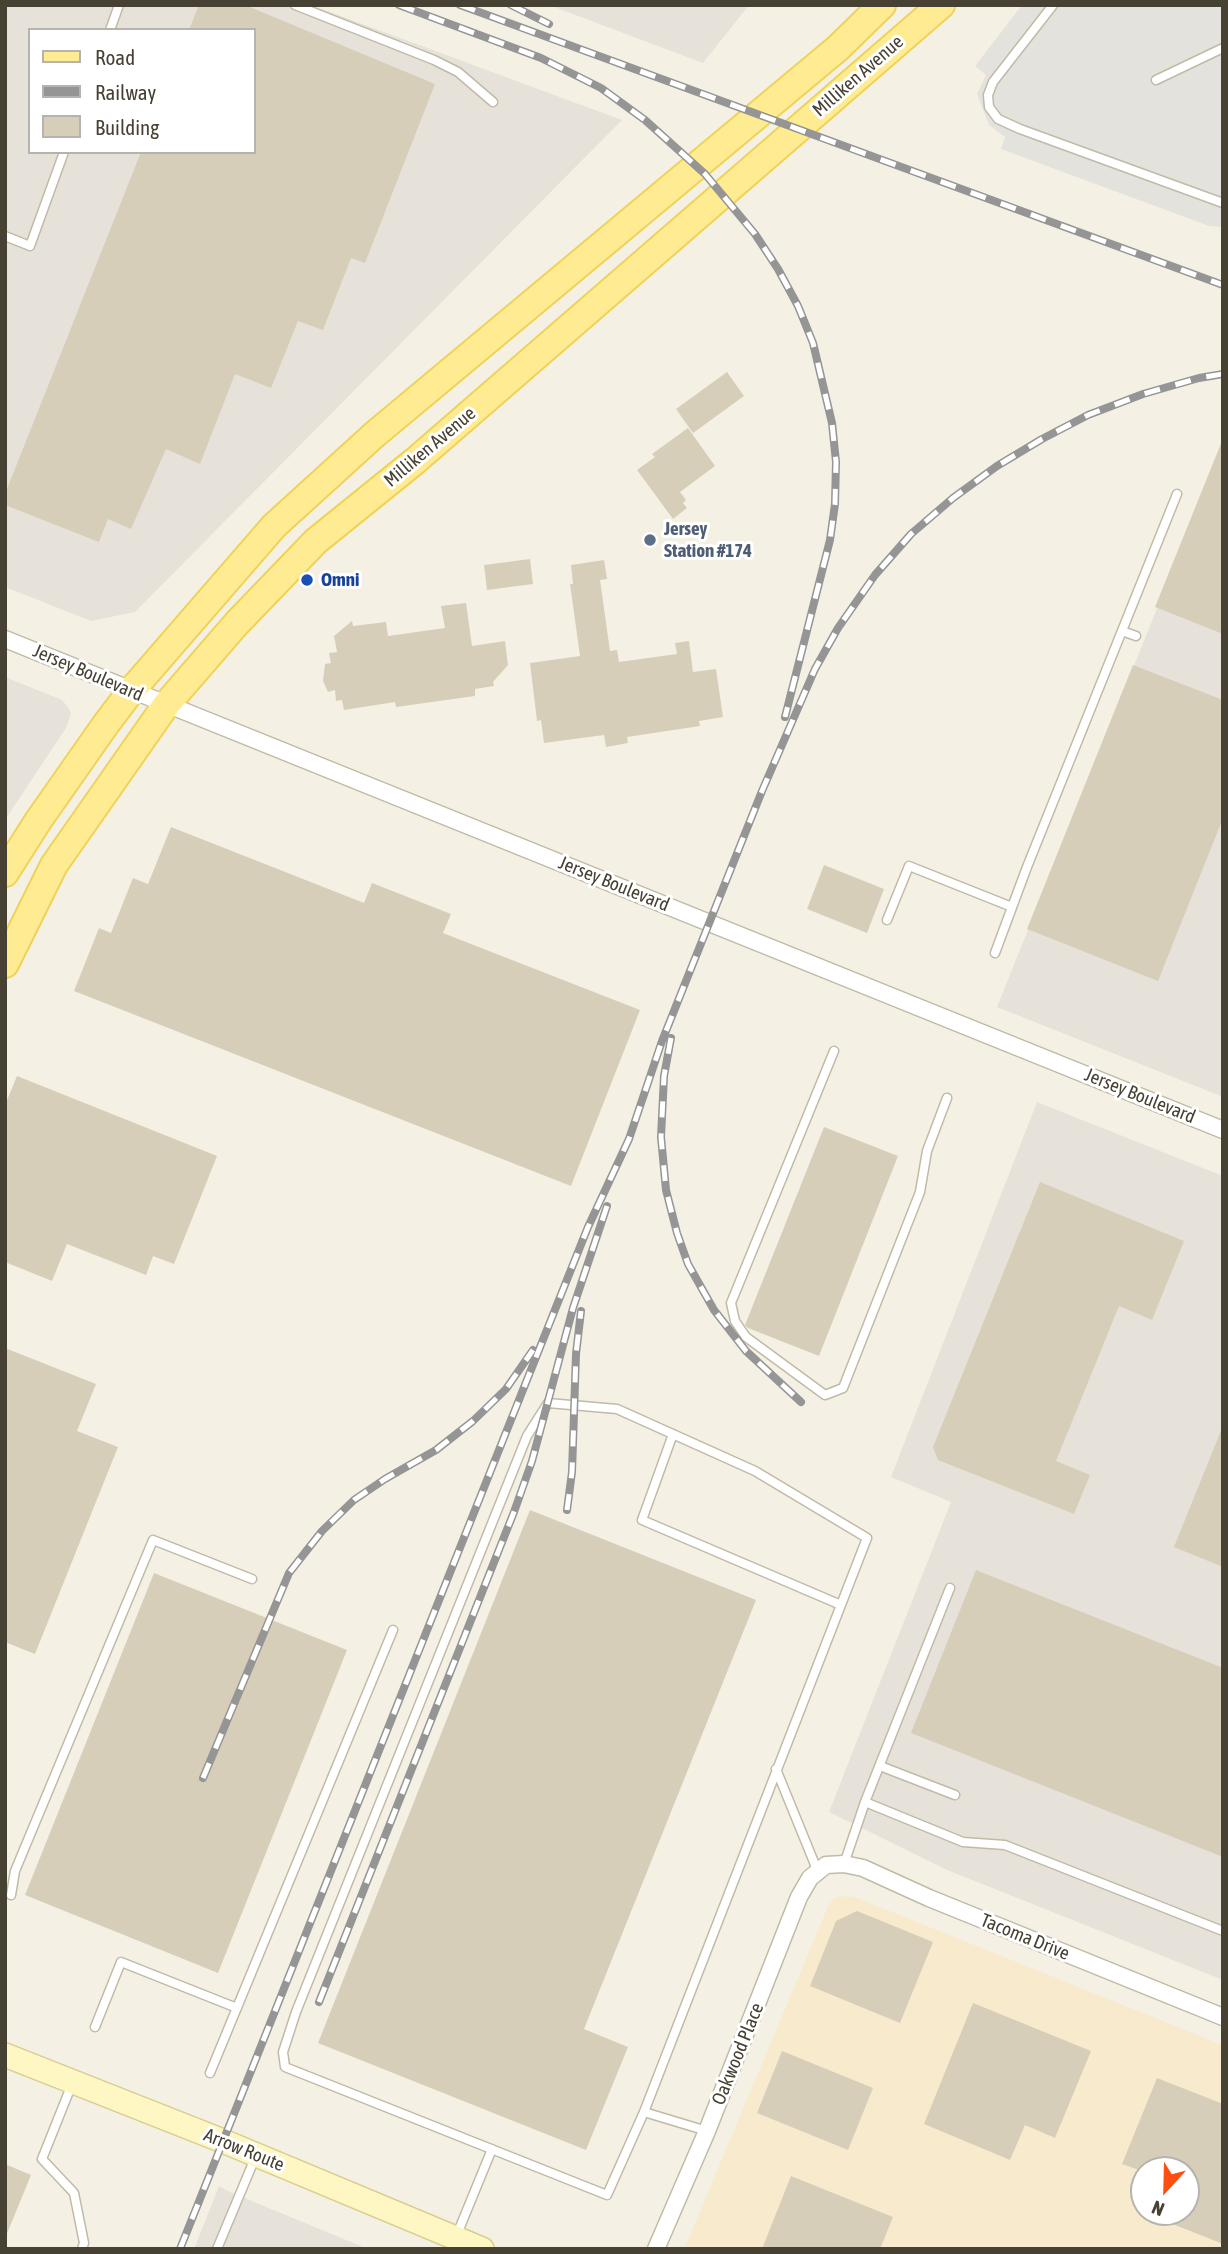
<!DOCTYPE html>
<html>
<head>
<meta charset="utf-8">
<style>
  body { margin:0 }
  #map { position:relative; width:1228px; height:2254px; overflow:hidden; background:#f4f1e4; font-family:"Asap Condensed",sans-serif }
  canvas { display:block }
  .frame { position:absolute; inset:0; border:7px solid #474134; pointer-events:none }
  .legend { position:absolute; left:28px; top:28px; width:228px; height:126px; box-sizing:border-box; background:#fff; border:2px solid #b5b3ae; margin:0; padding:9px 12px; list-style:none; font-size:21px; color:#474134 }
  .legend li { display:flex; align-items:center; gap:14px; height:35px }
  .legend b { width:35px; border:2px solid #b5b3ae }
  .north { position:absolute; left:1130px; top:2156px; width:70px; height:70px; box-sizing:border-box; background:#fff; border:2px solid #b5b3ae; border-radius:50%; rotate:202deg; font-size:19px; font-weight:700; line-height:28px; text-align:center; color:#474134 }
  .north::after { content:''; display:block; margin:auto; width:24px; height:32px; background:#ff4f10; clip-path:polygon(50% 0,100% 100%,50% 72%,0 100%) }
</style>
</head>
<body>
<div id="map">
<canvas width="1228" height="2254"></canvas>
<div class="frame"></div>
<ul class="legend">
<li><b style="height:9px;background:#ffec92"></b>Road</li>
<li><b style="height:9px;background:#959595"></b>Railway</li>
<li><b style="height:19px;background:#d7ceb9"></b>Building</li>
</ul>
<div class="north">N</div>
</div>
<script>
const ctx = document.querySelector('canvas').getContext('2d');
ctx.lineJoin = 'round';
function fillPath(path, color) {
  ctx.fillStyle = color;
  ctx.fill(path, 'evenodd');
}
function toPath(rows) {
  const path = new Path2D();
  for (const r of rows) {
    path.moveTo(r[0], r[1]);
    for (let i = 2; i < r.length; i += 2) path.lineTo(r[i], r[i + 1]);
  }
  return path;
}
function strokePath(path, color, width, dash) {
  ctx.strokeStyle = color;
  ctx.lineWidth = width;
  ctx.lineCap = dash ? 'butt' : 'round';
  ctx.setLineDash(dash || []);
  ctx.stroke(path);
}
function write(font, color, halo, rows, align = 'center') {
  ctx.font = font + ' "Asap Condensed",sans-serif';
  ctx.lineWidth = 6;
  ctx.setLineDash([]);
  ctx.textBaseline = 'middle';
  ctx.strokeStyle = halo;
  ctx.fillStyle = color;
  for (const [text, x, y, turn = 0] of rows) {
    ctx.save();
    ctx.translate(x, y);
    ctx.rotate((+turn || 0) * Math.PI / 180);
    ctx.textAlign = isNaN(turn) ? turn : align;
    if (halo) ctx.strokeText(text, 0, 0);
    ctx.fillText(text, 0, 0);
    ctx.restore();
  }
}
const commercial = toPath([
  [846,1896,855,1897,1223,2045,1223,2249,684,2249,829,1904,835,1898],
  [1144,2170,1186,2170,1186,2212,1144,2212]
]);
const industrial = toPath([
  [5,5,311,5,622,120,135,612,91,621,5,587],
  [30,30,254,30,254,152,30,152],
  [549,5,749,5,703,63],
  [1223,444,1223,1097,997,1007],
  [5,677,62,700,68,707,71,714,66,728,5,820],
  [1037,1102,1223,1176,1223,1980,947,1870,829,1812,951,1502,891,1477],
  [219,2186,230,2192,368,2249,194,2249]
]);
const parking = toPath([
  [1022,5,1223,5,1223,227,1209,226,1001,149,1005,137,989,125,977,94,986,75,975,66]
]);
const building = toPath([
  [199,5,245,5,435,84,365,263,351,258,323,330,298,321,271,388,235,374,200,464,166,449,131,529,108,519,99,542,5,505,5,494,141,152,254,152,254,30,189,30],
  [727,372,744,396,693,433,676,409],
  [688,428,715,466,680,492,686,500,683,503,687,508,673,519,637,470,655,457,652,454],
  [1222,441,1223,441,1223,634,1155,607],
  [530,559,533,584,487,590,484,565],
  [604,560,607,579,600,580,610,651,617,650,619,662,677,654,675,643,689,641,693,672,716,669,723,717,699,721,700,726,627,737,628,743,606,747,604,735,544,743,541,720,537,721,530,663,580,656,570,584,573,584,571,565],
  [466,603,472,646,505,641,508,665,493,682,494,686,475,689,475,696,396,707,395,702,344,710,342,700,336,701,335,690,328,692,323,681,325,664,331,663,329,653,337,652,334,636,352,621,353,626,386,622,388,636,445,628,441,606],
  [1133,665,1223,700,1223,818,1158,981,1027,929],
  [171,827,364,903,372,883,451,914,443,933,640,1010,571,1186,74,991,99,928,111,933,133,878,148,884],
  [824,865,884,889,867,933,807,909],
  [17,1076,217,1156,174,1264,153,1256,146,1275,67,1244,52,1281,5,1262,5,1105],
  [824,1127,898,1156,819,1356,748,1328,745,1325],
  [1040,1182,1184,1241,1152,1320,1119,1306,1056,1461,1090,1475,1074,1514,938,1460,933,1447],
  [5,1348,96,1384,77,1431,118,1447,35,1654,5,1642],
  [1222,1428,1223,1428,1223,1567,1174,1547],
  [530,1510,756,1600,584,2029,628,2047,586,2150,318,2043],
  [976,1570,1223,1668,1223,1857,911,1733],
  [154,1573,347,1650,218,1973,25,1895],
  [857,1911,933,1942,900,2023,810,1986,836,1921],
  [973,2003,1091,2051,1055,2138,1025,2125,1010,2160,924,2124],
  [782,2051,873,2088,848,2150,757,2113],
  [1157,2078,1223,2104,1223,2244,1145,2213,1186,2212,1186,2170,1139,2170,1122,2164],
  [5,2164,31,2175,6,2236,5,2236],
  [791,2176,893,2217,880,2249,762,2249]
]);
const lane = toPath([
  [295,5,434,60,458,72,493,102],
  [1053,5,993,82,988,95,989,107,998,119,1020,129,1223,203],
  [110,30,119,5],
  [1156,80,1223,48],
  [5,236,30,246,64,152],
  [1122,631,1136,636],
  [887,920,909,866,1012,907],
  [995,953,1027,867,1177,494],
  [834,1051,731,1303,735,1321,746,1337,825,1395,843,1388,920,1192,927,1151,947,1098],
  [548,1403,617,1409,755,1471,867,1538,644,2112,607,2195,285,2067,283,2052,296,2012,527,1436,548,1403],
  [673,1434,642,1520,841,1605],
  [950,1588,865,1802,963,1842,1005,1845,1223,1931],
  [880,1766,955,1795],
  [776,1769,818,1872],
  [844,1864,865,1802],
  [11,1895,15,1871,153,1540,252,1579],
  [95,2027,121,1962,237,2008],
  [210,2073,393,1630],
  [72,2084,42,2159,74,2193,84,2243,82,2249],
  [644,2112,707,2131],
  [217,2249,255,2158],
  [451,2249,492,2149]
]);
const street = toPath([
  [5,639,1223,1130],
  [656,2249,707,2131,799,1897,810,1878,826,1865,844,1864,863,1868,929,1898,1223,2017]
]);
const secondary = toPath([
  [5,2055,223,2141,482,2249]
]);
const primary = toPath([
  [5,873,38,821,106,724,131,691,274,526,374,435,838,48,882,5],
  [5,964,54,865,166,705,237,623,316,541,415,461,941,5]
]);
const rail = toPath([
  [399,5,541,58,601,88,645,120,705,174,755,234,778,269,798,306,813,343,832,423,836,462,835,504,830,540,785,717],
  [460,5,1223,285],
  [511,5,549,24],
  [671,1038,664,1076,661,1137,666,1190,677,1233,688,1264,714,1310,746,1351,801,1402],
  [567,1510,572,1472,576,1354,581,1311],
  [203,1778,289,1573,322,1531,354,1500,385,1479,436,1450,473,1421,506,1389,533,1350],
  [319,2002,514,1512,532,1461,573,1308,607,1206],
  [180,2249,588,1227,629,1139,662,1041,762,791,815,669,838,628,875,575,911,534,953,498,997,466,1042,439,1088,415,1143,394,1199,378,1223,374]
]);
const markers = [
  [650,540,7,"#5c6f8a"],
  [307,580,7,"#1a4fb4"]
];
const streetNames = [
  ["Milliken Avenue",858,76,-41],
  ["Milliken Avenue",430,447,-40],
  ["Jersey Boulevard",88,673,23],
  ["Jersey Boulevard",614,884,22],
  ["Jersey Boulevard",1140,1096,22],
  ["Tacoma Drive",1025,1937,22],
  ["Oakwood Place",738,2054,-68],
  ["Arrow Route",244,2150,22]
];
const serviceNames = [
  ["Jersey",664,529],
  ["Station #174",664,551]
];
const transitNames = [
  ["Omni",321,580]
];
fillPath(commercial, '#f8ebcd');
fillPath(industrial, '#e6e2d9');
fillPath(parking, '#e4e2dd');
fillPath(building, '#d7ceb9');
strokePath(lane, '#c0baa6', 11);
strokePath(street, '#c0baa6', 19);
strokePath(secondary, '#d8cd90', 26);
strokePath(primary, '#efd258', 30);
strokePath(lane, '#fff', 8);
strokePath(street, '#fff', 16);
strokePath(secondary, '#fff7c3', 23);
strokePath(primary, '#ffec92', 26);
strokePath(rail, '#959595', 8);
strokePath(rail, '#fff', 5, [16]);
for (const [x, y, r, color] of markers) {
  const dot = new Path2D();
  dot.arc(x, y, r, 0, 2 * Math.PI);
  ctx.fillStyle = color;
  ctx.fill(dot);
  strokePath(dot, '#fff', 2.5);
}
write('19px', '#474134', '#fff', streetNames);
write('bold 19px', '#4e5e75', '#fff', serviceNames, 'left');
write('bold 19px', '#164399', '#fff', transitNames, 'left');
</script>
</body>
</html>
